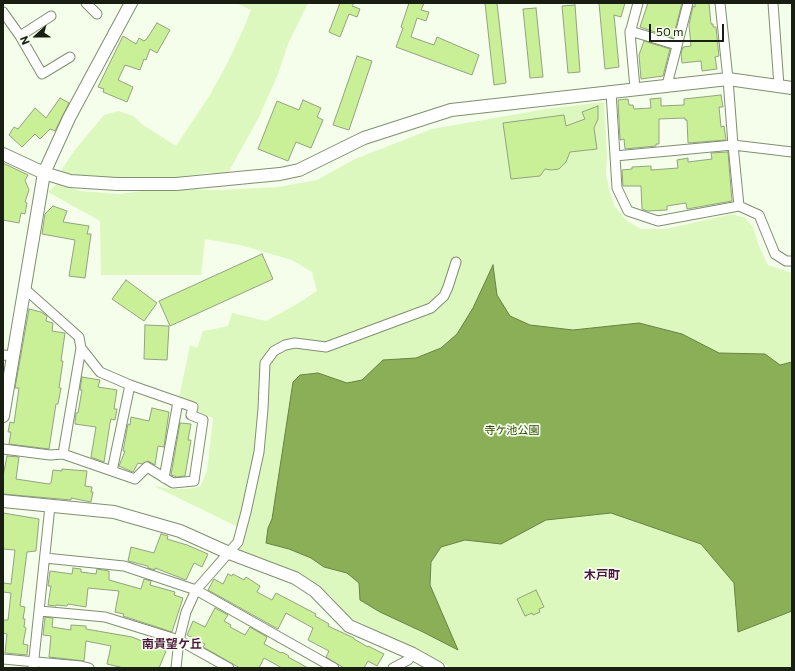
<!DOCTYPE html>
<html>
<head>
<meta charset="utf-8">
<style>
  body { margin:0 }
  #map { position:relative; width:795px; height:671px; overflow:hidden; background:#f4feea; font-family:Commissioner,sans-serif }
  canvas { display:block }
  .frame { position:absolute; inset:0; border:4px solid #191e12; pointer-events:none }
  .north { position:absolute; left:16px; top:16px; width:40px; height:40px; -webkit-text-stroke:3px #f4feea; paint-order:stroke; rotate:249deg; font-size:11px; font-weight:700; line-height:16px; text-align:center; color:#191e12 }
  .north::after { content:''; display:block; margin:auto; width:14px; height:18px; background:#191e12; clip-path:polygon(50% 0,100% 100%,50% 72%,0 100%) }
  .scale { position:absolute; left:649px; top:24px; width:75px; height:18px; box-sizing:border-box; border:2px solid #191e12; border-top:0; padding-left:5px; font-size:12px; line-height:14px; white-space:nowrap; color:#191e12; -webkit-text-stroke:3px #f4feea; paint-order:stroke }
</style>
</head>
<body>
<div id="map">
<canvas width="795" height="671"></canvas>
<div class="frame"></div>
<div class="north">N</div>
<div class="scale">50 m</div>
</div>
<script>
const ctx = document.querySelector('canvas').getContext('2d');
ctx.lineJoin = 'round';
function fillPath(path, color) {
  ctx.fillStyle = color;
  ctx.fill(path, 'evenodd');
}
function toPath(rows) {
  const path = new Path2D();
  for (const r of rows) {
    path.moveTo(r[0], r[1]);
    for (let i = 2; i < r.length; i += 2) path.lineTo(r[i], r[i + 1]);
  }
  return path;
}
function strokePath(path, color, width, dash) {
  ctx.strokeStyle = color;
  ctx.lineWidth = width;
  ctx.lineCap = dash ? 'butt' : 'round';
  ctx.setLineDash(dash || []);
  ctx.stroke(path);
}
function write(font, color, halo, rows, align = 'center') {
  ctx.font = font + ' Commissioner,"Noto Sans JP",sans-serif';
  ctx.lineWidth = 3.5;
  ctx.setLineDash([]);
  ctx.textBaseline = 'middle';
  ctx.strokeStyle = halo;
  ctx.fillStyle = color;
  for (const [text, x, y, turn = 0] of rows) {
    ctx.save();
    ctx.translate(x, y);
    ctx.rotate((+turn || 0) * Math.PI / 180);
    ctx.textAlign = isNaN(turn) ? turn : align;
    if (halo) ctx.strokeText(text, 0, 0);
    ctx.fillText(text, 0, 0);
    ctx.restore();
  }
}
const green = toPath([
  [236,3,308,3,288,44,278,74,259,117,228,173,207,173,173,178,153,179,78,177,60,172,74,151,104,115,118,111,133,116,143,125,176,146,210,95,228,62,243,30,251,10],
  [604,102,607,155,606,174,610,193,615,207,627,221,641,229,666,229,732,214,745,218,753,227,759,246,768,265,792,273,792,668,451,668,441,662,349,617,329,594,317,586,237,552,242,529,154,486,170,489,187,489,200,487,207,471,213,418,199,412,198,404,179,398,190,345,197,348,203,331,214,329,228,326,232,313,266,321,297,304,317,291,312,272,292,260,240,245,205,239,201,275,101,275,100,221,48,192,58,183,80,191,119,194,158,189,220,190,278,187,317,180,355,159,432,129,546,109]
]);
const water = toPath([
  [493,265,497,295,510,316,530,325,573,330,639,323,682,334,719,353,765,354,780,365,792,362,792,611,738,632,734,583,701,544,611,513,546,520,501,544,465,540,441,547,431,562,430,585,458,650,423,632,380,612,360,600,359,583,347,573,324,567,311,558,289,549,266,543,268,528,272,519,293,382,300,375,318,373,347,383,362,380,383,360,416,358,441,348,457,334,473,308,493,265]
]);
const building = toPath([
  [340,3,354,3,352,6,360,9,357,17,349,14,340,37,329,32,340,3],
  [409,3,424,3,421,10,429,12,426,21,417,18,411,37,434,45,437,37,479,55,472,75,396,47,403,28,401,27,409,3],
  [485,3,497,3,506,83,494,85,485,3],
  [599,3,625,3,621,17,614,15,619,67,605,69,599,3],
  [648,3,682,3,673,38,640,27,648,3],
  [695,3,709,3,711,24,713,24,713,27,716,27,719,56,715,57,717,69,702,71,701,61,682,63,681,53,683,47,691,46,689,25,693,6,695,7,695,3],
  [575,5,580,72,568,73,562,6,575,5],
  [536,8,543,77,530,78,523,9,536,8],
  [157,23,170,30,157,53,150,49,146,60,144,59,140,70,125,65,118,80,133,87,127,102,103,92,104,89,98,87,123,36,136,44,139,38,144,41,145,40,146,40,157,23],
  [644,41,670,49,663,76,641,79,639,55,644,41],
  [357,56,372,61,349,130,333,125,357,56],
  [721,95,723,107,719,107,721,127,724,126,726,140,688,143,687,120,685,120,685,118,659,119,659,144,656,144,656,146,625,149,624,139,620,140,618,100,628,99,629,105,633,105,634,109,651,108,650,99,661,98,661,106,684,105,684,99,721,95],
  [60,98,69,103,55,131,50,129,40,139,35,134,22,147,9,135,14,127,18,129,35,108,46,118,60,98],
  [303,100,321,108,317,117,323,120,311,148,296,142,288,161,258,149,277,101,299,110,303,100],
  [598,106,598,119,594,128,597,149,570,152,566,162,559,169,551,170,545,169,540,176,511,179,503,123,564,115,566,126,585,119,582,112,598,106],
  [728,152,732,201,687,209,686,203,667,206,667,210,647,211,642,209,641,186,623,186,622,170,632,169,632,167,651,166,651,170,678,168,677,160,688,158,688,162,712,159,711,153,728,152],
  [3,163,28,175,25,180,29,190,25,202,27,203,25,214,21,213,19,223,3,220,3,163],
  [53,206,67,211,63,222,89,226,87,234,91,234,85,278,69,276,75,240,42,234,45,214,53,206],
  [262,254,273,279,170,326,159,301,262,254],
  [126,280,157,303,144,321,112,299,126,280],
  [29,309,41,312,47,316,46,321,53,323,52,331,65,333,61,361,63,361,59,388,61,388,58,404,56,404,49,449,9,444,11,432,8,432,10,422,14,423,19,388,15,388,29,309],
  [145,325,169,326,167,360,144,359,145,325],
  [82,377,100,380,98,387,117,390,114,409,117,409,115,420,111,419,110,423,104,462,91,457,96,427,75,424,76,413,78,413,82,390,80,390,82,377],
  [152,408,169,412,164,447,158,446,155,465,148,461,142,464,138,463,133,472,119,466,125,451,123,451,128,424,130,425,131,417,149,421,152,408],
  [180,423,191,424,188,440,191,440,185,476,177,477,171,475,180,423],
  [7,456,19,457,16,479,49,484,51,483,53,470,62,471,62,469,87,471,85,486,92,487,91,492,93,492,91,502,71,498,71,500,3,494,3,476,7,456],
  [3,513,39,519,36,551,27,552,20,606,25,607,23,619,25,619,24,627,26,628,23,644,28,645,27,655,5,653,7,634,3,633,3,620,8,620,11,593,3,592,3,583,11,584,15,550,3,549,3,513],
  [161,534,168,536,167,539,187,545,208,554,202,567,194,563,186,580,155,568,155,570,148,568,148,566,128,561,131,547,154,553,161,534],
  [73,568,81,569,81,572,96,574,97,569,109,571,109,580,141,589,144,579,151,581,150,585,175,592,174,595,183,598,172,632,123,616,124,614,115,612,119,591,88,588,86,607,68,604,67,606,56,605,56,606,48,605,51,586,48,586,50,571,72,574,73,568],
  [228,574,232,576,233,574,244,580,246,577,260,586,257,592,272,600,276,593,316,614,315,616,329,624,328,626,354,638,354,639,368,647,368,646,384,654,377,666,368,661,364,668,344,668,326,657,329,651,308,640,313,628,286,613,278,629,208,590,214,579,223,584,228,574],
  [536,590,544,607,539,609,540,612,533,615,532,613,525,616,517,599,536,590],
  [215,608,228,615,224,621,231,625,230,627,245,635,250,627,267,637,264,644,281,653,282,652,289,656,288,657,308,668,282,668,264,658,259,668,240,668,203,647,205,644,187,635,193,621,205,627,215,608],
  [45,617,53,618,52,627,71,630,71,625,86,626,86,629,132,637,166,651,159,668,124,668,107,664,111,646,86,641,84,661,49,657,51,636,43,635,45,617]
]);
const street = toPath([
  [86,3,97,14],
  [720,3,728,79,733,145,739,206],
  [773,3,779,86],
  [3,12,20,36,42,74,70,57],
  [630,31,677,45],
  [20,36,51,16],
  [667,85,688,3],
  [635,88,630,33,638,3],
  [611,92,617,188,628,211,658,221,739,206,759,215,775,254,786,261,792,261],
  [615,156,733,145,792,152],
  [3,355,13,356],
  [3,449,50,455,63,454,135,479,147,467,173,483,194,481,203,420,191,415,193,407,130,385,100,372,81,348,79,337,25,289],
  [63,454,81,348],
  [112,471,130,385],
  [164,478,178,402],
  [45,558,124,566,196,590,334,668],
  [40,611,105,617,179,640,229,668],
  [3,659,81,666,89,668],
  [33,668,50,506],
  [176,668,179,640,186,612,196,590,238,542,246,512,259,452,263,409,265,363,274,351,285,345,295,343,326,347,431,308,444,296,448,287,456,262],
  [393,668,408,660,413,654]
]);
const secondary = toPath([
  [3,154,44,173,70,181,117,184,176,184,280,174,299,170,364,138,451,110,728,79,792,88],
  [3,416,44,173,69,118,131,3],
  [3,501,114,512,180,531,229,553,295,578,315,591,349,626,413,654,438,668]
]);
const parkNames = [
  ["寺ケ池公園",512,430]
];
const neighbourhoodNames = [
  ["木戸町",602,575],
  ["南貴望ケ丘",172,644]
];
fillPath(green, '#ddf8bf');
fillPath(water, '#8aaf57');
strokePath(water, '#688442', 1);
fillPath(building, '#c9f096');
strokePath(building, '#93a282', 1);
strokePath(street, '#808f70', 11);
strokePath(secondary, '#808f70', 14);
strokePath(street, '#fff', 9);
strokePath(secondary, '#fff', 12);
write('11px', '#314805', '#f4feea', parkNames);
write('bold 12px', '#4e1741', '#f4feea', neighbourhoodNames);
</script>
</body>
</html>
